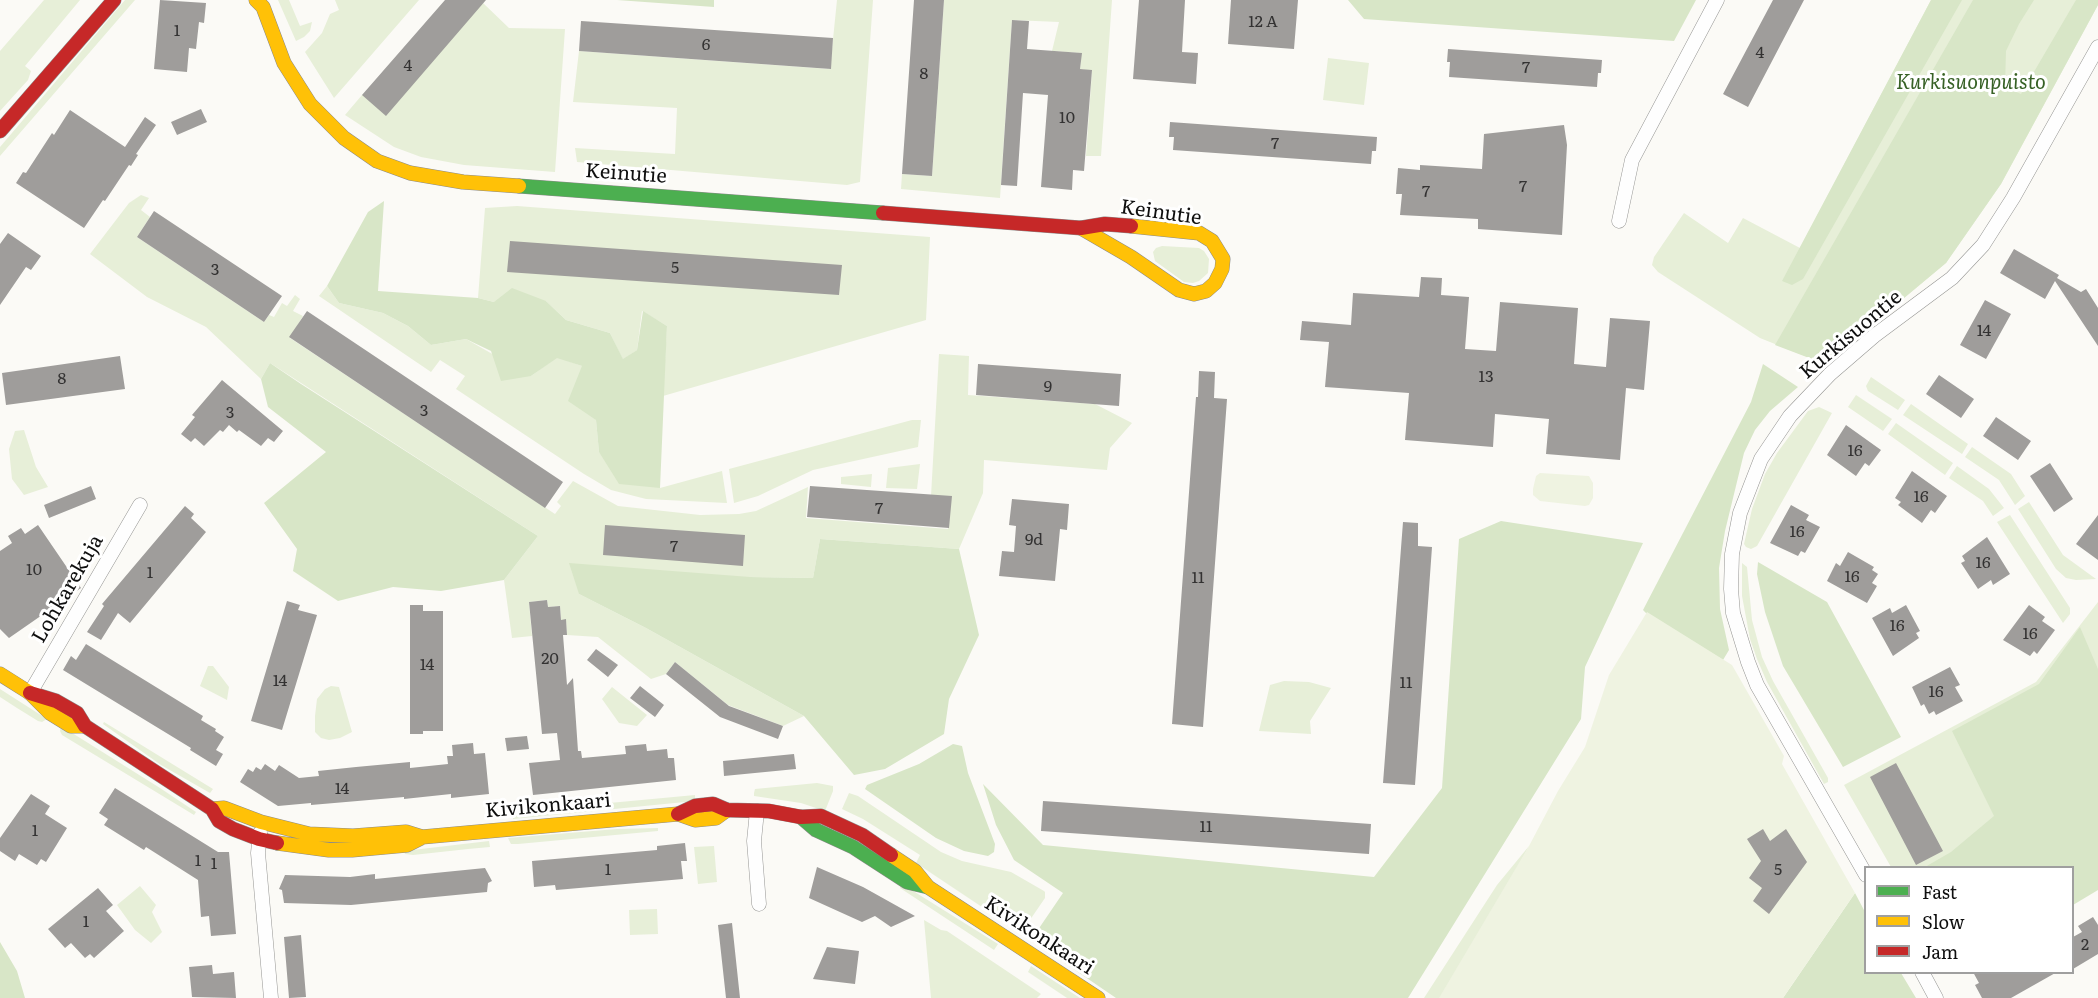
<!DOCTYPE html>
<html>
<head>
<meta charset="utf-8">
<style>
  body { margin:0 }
  #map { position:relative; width:2098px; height:998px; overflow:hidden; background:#fbfaf6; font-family:Literata,serif }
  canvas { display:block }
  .legend { position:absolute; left:1864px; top:866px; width:210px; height:108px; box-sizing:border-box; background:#fff; border:2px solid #9f9f9f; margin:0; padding:8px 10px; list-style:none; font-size:18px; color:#0f0f0f }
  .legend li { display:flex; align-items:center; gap:12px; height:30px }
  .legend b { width:30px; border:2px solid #9f9f9f }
</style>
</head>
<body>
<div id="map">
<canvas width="2098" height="998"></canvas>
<ul class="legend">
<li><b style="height:8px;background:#4caf50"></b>Fast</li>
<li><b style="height:8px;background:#ffc107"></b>Slow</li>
<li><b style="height:8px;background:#c62828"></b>Jam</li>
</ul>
</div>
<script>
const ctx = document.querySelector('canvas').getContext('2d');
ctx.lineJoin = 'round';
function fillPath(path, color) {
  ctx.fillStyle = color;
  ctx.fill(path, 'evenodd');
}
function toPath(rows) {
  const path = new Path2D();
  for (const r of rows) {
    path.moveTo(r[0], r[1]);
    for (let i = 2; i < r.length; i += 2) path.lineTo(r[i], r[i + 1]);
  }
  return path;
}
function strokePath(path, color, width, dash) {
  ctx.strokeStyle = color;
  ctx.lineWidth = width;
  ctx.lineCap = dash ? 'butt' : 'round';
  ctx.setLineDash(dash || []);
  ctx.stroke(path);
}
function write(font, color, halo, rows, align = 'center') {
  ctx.font = font + ' Literata,serif';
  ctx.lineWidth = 6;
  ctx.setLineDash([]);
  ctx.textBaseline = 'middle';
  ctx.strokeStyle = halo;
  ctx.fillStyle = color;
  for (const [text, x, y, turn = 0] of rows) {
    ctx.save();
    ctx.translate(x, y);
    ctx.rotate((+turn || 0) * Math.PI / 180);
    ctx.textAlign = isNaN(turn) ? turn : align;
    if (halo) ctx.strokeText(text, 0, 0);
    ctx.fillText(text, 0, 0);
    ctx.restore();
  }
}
const green = toPath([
  [44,0,80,0,25,66,31,71,28,80,0,111,0,51],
  [125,0,135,0,0,156,0,147],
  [278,0,289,0,300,26,312,22,310,31,304,37,296,41],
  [335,0,419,0,334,98,305,52,322,33,330,14,339,10],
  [837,0,873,0,860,182,847,185,577,162,575,148,675,154,677,108,573,102,579,51,830,69],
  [944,0,1112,0,1101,156,1086,156,1092,71,1080,69,1081,53,1052,51,1059,22,1012,20,1000,198,901,189,902,174,932,176],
  [1931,0,2098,0,2098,5,2001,184,1946,263,1825,364,1760,338,1658,272,1652,265,1654,257,1684,213,1728,243,1743,218,1800,248],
  [483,3,509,28,565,29,555,172,464,165,421,157,394,147,345,115,362,95],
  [1328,58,1369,63,1364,105,1323,100],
  [141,195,149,198,141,210,150,217,137,237,264,322,269,315,274,317,282,303,287,306,295,295,300,299,293,311,303,316,290,338,555,514,561,506,557,502,573,481,618,506,700,515,739,514,756,511,808,487,806,518,948,529,950,498,931,496,939,354,969,356,968,395,1095,404,1132,423,1110,448,1107,470,984,460,983,493,959,549,820,539,813,578,750,577,579,594,646,628,804,716,783,726,728,705,675,662,666,674,651,679,598,637,567,635,566,620,561,620,560,606,548,607,547,600,529,602,532,636,512,638,504,580,538,536,270,363,261,379,206,327,147,297,90,254,129,203],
  [517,206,930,237,926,320,663,396,667,326,642,311,637,350,623,360,610,333,566,320,546,301,494,302,478,298,485,208],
  [1162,246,1199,248,1204,251,1209,259,1208,273,1199,281,1193,283,1184,282,1155,261,1153,252,1156,248],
  [327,286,339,303,383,313,408,326,431,345,466,339,531,376,557,357,582,366,596,420,599,452,660,488,722,471,727,503,646,499,611,490,584,474,456,389,465,376,440,360,431,372,319,296],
  [1871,377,1905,400,1898,410,1868,391,1866,386],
  [1856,395,1892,419,1883,431,1848,407],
  [1911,404,1968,444,1962,454,1903,415],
  [1819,407,1832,413,1757,546,1751,549,1746,547,1744,544,1752,509,1765,474,1777,453,1808,411],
  [912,420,921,420,918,447,813,470,758,496,734,503,729,469],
  [1896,423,1953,463,1945,475,1888,434],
  [24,430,36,467,48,487,24,495,12,479,9,449,15,431],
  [1972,447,2011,474,2025,496,2015,505,1999,480,1965,457],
  [920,464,917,489,886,488,888,468],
  [1957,466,1989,489,2004,508,1993,516,1983,501,1949,478],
  [872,474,871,487,841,484,841,477],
  [2029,502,2063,555,2096,579,2076,580,2066,578,2056,569,2018,509],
  [2010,515,2070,608,2070,614,2063,623,1997,522],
  [1742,563,1747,567,1752,620,1762,657,1773,681,1828,778,1828,782,1824,784,1767,682,1757,659,1750,639,1742,596],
  [2098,602,2098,886,2072,868,1891,867,1844,785,2036,682],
  [208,666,213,666,229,687,227,700,200,686],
  [1284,681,1309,682,1331,688,1310,721,1311,734,1259,731,1270,685],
  [331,686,339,687,352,732,340,738,329,740,321,738,315,732,315,716,317,699,325,689],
  [612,687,647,715,637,726,619,723,602,699],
  [0,689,47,719,42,722,38,721,17,708,0,697],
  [104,722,213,789,210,793,161,765,103,724],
  [61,726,160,788,196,812,194,815,62,735,60,731],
  [817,783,833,786,833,791,825,811,801,803,754,796,754,793,755,789],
  [849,793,858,796,941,852,962,861,1011,872,1044,891,1045,892,1045,898,1021,933,916,863,920,855,863,819,842,809],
  [695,795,695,801,513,819,513,812],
  [658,828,658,831,518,844,511,844,508,838,617,829],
  [489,841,490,847,468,849,413,855,405,854,404,851],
  [714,846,717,882,698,884,694,847],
  [1529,846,1451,998,1424,998,1497,885],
  [902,884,998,944,994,950,900,888],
  [140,886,156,905,152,912,162,932,151,943,135,930,117,905],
  [657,909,658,934,630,935,629,910],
  [924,920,941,930,947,931,1041,994,1037,998,931,998],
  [1031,966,1080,998,1067,998,1028,972]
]);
const forest = toPath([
  [617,0,714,0,714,7],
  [1348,0,1696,0,1674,41,1364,19],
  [1931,0,1962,0,1803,279,1792,285,1782,281],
  [1973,0,2034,0,2019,24,2006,51,2005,87,2021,94,2076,0,2098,0,2098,5,2001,184,1946,263,1825,364,1775,345],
  [384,201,378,291,478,298,494,302,512,288,546,301,566,320,610,333,623,359,637,350,643,311,667,326,660,488,619,484,599,452,596,420,568,401,582,366,557,358,531,376,501,381,491,351,466,339,431,345,408,326,383,313,339,303,327,286,368,212],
  [270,363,301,384,538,536,504,580,441,591,393,587,338,601,293,571,297,549,264,503,326,452,268,407,261,379],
  [1763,364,1798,387,1770,411,1755,430,1744,453,1725,531,1719,568,1720,609,1729,650,1723,660,1650,617,1643,610,1751,402],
  [1501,521,1643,543,1585,667,1581,719,1408,998,1116,998,1031,940,1063,893,1014,860,996,825,983,784,1043,845,1374,877,1442,788,1459,539],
  [820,539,959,549,979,635,949,699,944,734,885,769,854,775,804,716,646,628,579,594,569,563,750,577,813,578],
  [1758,562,1827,602,1901,737,1843,767,1783,666,1765,612,1757,574],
  [2080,627,2098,669,2098,890,2073,905,2072,868,1925,867,1951,852,1994,816,1952,731,2039,684],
  [953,744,962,746,968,773,995,844,994,852,988,856,964,851,936,838,865,789,867,785,919,764],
  [1855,893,1865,912,1866,972,1901,973,1916,998,1783,998],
  [0,942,17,971,25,998,0,998]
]);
const pitch = toPath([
  [1540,473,1589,476,1593,483,1593,498,1589,505,1585,506,1540,501,1533,495,1533,489,1536,476],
  [1647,612,1732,665,1784,756,1782,764,1855,893,1783,998,1439,998,1529,846,1558,791,1585,747,1609,675]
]);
const building = toPath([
  [160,0,206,3,204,23,199,22,196,49,189,48,187,72,154,69],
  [445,0,486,0,386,116,362,95],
  [914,0,944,0,932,176,902,174],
  [1139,0,1185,0,1182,52,1198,53,1196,84,1133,79],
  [1231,0,1298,0,1294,49,1228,44],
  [1773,0,1804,0,1748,107,1723,94],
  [1012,20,1029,21,1027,49,1082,53,1080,69,1092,70,1084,171,1073,170,1072,190,1041,187,1048,95,1023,93,1017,186,1001,185],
  [581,21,833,38,831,69,579,51],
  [1448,49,1602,60,1601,73,1598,73,1597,87,1449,77,1450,62,1447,62],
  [201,109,207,122,177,135,171,122],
  [70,110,125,147,145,117,156,125,136,154,138,155,131,166,129,165,105,201,103,200,84,228,16,183,23,172,26,173,52,133,54,135],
  [1170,122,1377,137,1376,151,1372,151,1371,164,1173,150,1174,137,1169,137],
  [1564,125,1567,145,1562,235,1478,229,1478,219,1400,215,1402,194,1396,194,1398,168,1420,170,1420,165,1482,169,1484,134],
  [154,211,282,296,264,322,137,237],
  [8,233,41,256,31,270,26,267,0,305,0,244],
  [510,241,842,265,839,295,507,272],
  [2014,249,2059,275,2057,278,2081,292,2086,289,2098,308,2098,346,2055,281,2045,299,2000,273],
  [1421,277,1442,278,1441,295,1469,297,1465,349,1496,351,1500,302,1578,308,1574,364,1606,367,1610,318,1650,321,1644,390,1626,388,1620,460,1546,454,1549,419,1495,414,1493,447,1405,440,1409,393,1325,387,1329,342,1300,340,1302,321,1351,325,1353,293,1419,297],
  [1985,300,2011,314,1986,359,1960,345],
  [307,311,563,482,545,508,289,337],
  [120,356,125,389,6,405,2,373],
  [978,364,1121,374,1119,406,976,395],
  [1199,371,1215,372,1214,398,1227,399,1203,727,1172,724,1196,397,1198,397],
  [1939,375,1974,399,1961,418,1926,394],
  [222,380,283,431,274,442,268,438,261,446,239,430,237,432,229,425,223,432,220,430,204,446,195,438,191,442,181,434,195,417,192,415],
  [1996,417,2031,441,2018,460,1983,436],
  [1846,425,1881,450,1869,466,1865,463,1856,476,1827,455],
  [2050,463,2073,499,2054,512,2030,476],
  [1912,471,1947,496,1935,513,1931,510,1922,523,1898,505,1901,502,1895,498],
  [91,486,96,499,49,518,44,505],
  [810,486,952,496,949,528,807,517],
  [1012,499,1069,504,1067,530,1060,529,1055,581,999,576,1002,551,1014,552,1016,526,1009,525],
  [1791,505,1809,515,1806,520,1820,527,1805,553,1801,551,1798,556,1770,543],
  [185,506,194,514,191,518,206,532,130,623,118,613,101,640,87,632,104,606,102,604],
  [2098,515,2098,560,2076,544],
  [1403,522,1418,523,1418,546,1432,547,1415,785,1383,783],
  [38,525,81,588,9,638,0,629,0,551,12,543,8,536,21,528,25,534],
  [605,525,745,535,743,566,603,555],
  [1987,537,2010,574,1993,585,1991,580,1978,589,1961,563,1965,561,1962,556],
  [1848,552,1874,567,1872,570,1878,574,1872,583,1877,586,1867,603,1827,581,1836,563,1840,566],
  [547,600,548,607,560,606,561,620,566,619,567,635,563,635,567,685,573,678,578,751,581,751,582,758,626,754,625,746,646,744,647,751,667,749,668,758,674,758,676,780,533,795,529,763,560,760,557,733,542,734,529,602],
  [287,601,300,605,298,610,317,615,282,730,251,721],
  [410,605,423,605,423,611,443,611,443,731,423,731,423,734,410,734],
  [1906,605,1920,631,1916,633,1919,638,1893,656,1872,618,1890,608,1892,613],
  [2029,605,2045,617,2042,621,2055,630,2037,654,2034,651,2030,656,2003,640],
  [86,644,203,716,201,720,216,729,215,731,224,737,216,750,223,754,216,766,190,750,191,748,63,670,71,656,76,660],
  [596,649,618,665,608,677,587,660],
  [675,662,729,706,783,726,778,739,720,717,666,674],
  [1950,667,1960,685,1955,687,1963,701,1936,715,1934,711,1929,714,1924,704,1921,706,1912,687],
  [640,686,664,705,655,717,630,698],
  [527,736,529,749,507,751,505,738],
  [473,743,474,754,485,753,489,794,451,798,451,794,404,799,404,797,311,805,311,803,278,806,240,782,248,769,253,772,256,767,261,770,265,764,275,771,279,765,299,778,319,776,318,771,356,767,410,762,410,768,448,764,447,756,453,756,452,745],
  [794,754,796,769,724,776,723,761],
  [1896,763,1943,851,1916,865,1870,777],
  [115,788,218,852,229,852,236,934,211,936,209,916,201,917,198,880,146,847,144,850,104,825,108,819,99,813],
  [31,794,50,806,45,814,67,828,46,862,41,859,37,865,19,854,15,861,0,851,0,838],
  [1043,801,1371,824,1369,854,1041,831],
  [1763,829,1770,841,1786,829,1807,862,1769,914,1753,901,1762,888,1749,878,1761,861,1747,839],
  [685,843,687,861,681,861,683,879,556,890,555,885,534,887,532,861,657,850,657,846],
  [817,867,863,887,915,916,891,927,875,916,862,922,809,898],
  [485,868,492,881,488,883,487,892,351,905,284,903,282,890,279,889,285,875,350,877,375,874,375,879],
  [98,888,113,905,106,911,124,931,94,958,90,954,85,958,71,943,65,948,48,929],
  [2093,917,2098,925,2098,954,2073,969,2073,937,2082,932,2078,926],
  [732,923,740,998,726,998,718,925],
  [301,935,306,997,289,998,284,937],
  [827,947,859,951,855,984,813,979],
  [212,965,213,974,234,972,236,998,192,997,189,967],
  [1973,972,2057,972,2011,998,1982,998,1975,985,1979,983]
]);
const street = toPath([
  [1619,221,1632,160,1717,0],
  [30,693,140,505],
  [757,811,754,841,759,904],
  [260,833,258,853,271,998],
  [1866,875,1757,685,1748,662,1733,613,1731,589,1732,554,1740,513,1761,459,1790,416,1830,374,1874,336,1952,278,1983,245,2013,198,2098,47],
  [1922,972,1936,998]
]);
const fast = toPath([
  [519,186,883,213],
  [801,817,816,830,853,847,907,882,928,887]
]);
const slow = toPath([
  [256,0,263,7,284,63,310,104,344,138,377,161,410,173,463,182,519,186],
  [1081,228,1131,257,1179,290,1194,294,1206,291,1215,283,1222,269,1223,259,1212,241,1199,233,1131,226],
  [0,674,30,693,50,713,71,726,85,726],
  [212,809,224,808,261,822,309,834,353,836,406,832,422,837,678,814,695,820,716,818,727,810],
  [277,843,329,850,352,850,407,845,421,838],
  [891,855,915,871,928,887,1098,998]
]);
const jam = toPath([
  [0,131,114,0],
  [883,213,1081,228,1105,224,1131,226],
  [30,693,56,701,77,713,85,726,212,809,219,821,233,829,259,839,277,843],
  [678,814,695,806,713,804,727,810,769,811,801,817,821,816,862,835,891,855]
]);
const numberNames = [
  ["12 A",1263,22],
  ["1",177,31],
  ["6",706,45],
  ["4",1760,53],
  ["4",408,66],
  ["7",1526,68],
  ["8",924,74],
  ["10",1067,118],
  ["7",1275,144],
  ["7",1523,187],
  ["7",1426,192],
  ["5",675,268],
  ["3",215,270],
  ["14",1984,331],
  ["13",1486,377],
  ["8",62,379],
  ["9",1048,387],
  ["3",424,411],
  ["3",230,413],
  ["16",1855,451],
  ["16",1921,497],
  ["7",879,509],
  ["16",1797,532],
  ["9d",1034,540],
  ["7",674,547],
  ["16",1983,563],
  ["10",34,570],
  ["1",150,573],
  ["16",1852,577],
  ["11",1198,578],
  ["16",1897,626],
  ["16",2030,634],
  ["20",550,659],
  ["14",427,665],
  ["14",280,681],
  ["11",1406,683],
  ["16",1936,692],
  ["14",342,789],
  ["11",1206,827],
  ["1",35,831],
  ["1",198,861],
  ["1",214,864],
  ["1",608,870],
  ["5",1778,870],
  ["1",86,922],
  ["2",2085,945]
];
const parkNames = [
  ["Kurkisuonpuisto",1971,83]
];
const streetNames = [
  ["Keinutie",626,174,4],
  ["Keinutie",1161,213,8],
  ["Kurkisuontie",1851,335,-40],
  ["Lohkarekuja",68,589,-60],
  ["Kivikonkaari",548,806,-5],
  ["Kivikonkaari",1039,936,33]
];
fillPath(green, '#e7efd8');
fillPath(forest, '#d8e6c7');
fillPath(pitch, '#eff3e1');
fillPath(building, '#9f9d9b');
strokePath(street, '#959593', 15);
strokePath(fast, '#8c8b8a', 15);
strokePath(slow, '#8c8b8a', 15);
strokePath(jam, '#8c8b8a', 15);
strokePath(street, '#fefefe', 14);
strokePath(fast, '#4caf50', 14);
strokePath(slow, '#ffc107', 14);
strokePath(jam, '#c62828', 14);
write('16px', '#333232', null, numberNames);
write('italic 20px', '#376126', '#fff', parkNames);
write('20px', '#0f0f0f', '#fff', streetNames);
</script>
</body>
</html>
